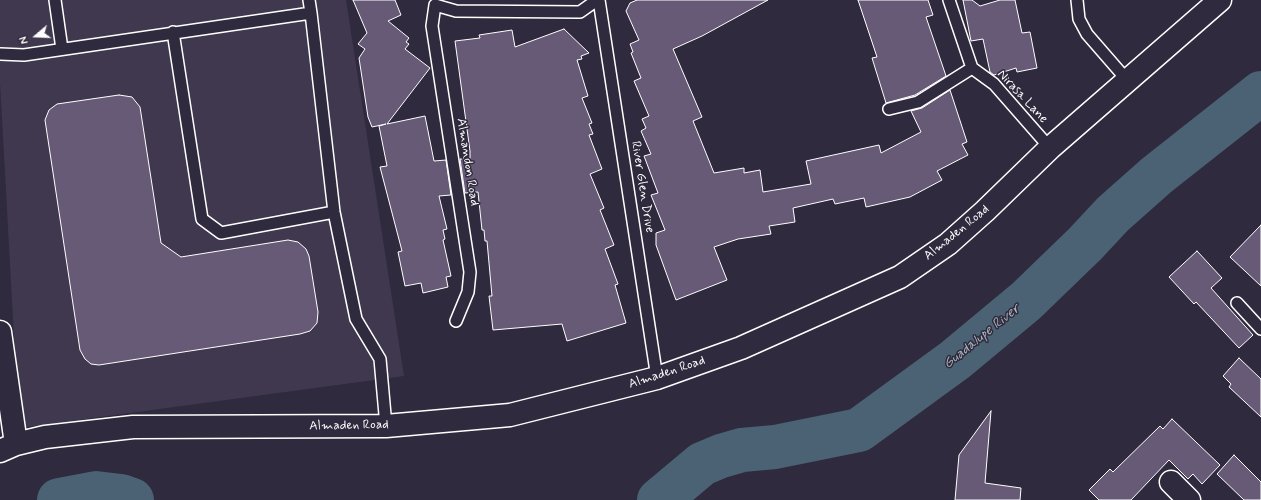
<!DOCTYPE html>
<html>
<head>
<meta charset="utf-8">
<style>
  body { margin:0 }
  #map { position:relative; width:1261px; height:500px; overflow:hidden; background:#2f2a3d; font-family:Mynerve,sans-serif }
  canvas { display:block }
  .north { position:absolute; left:16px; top:16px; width:40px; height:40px; -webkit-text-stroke:3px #2f2a3d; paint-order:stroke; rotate:251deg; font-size:11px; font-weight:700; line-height:16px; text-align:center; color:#fff }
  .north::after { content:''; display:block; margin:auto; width:14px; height:18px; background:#fff; clip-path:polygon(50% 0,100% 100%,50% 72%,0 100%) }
</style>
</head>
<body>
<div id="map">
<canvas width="1261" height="500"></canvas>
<div class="north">N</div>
</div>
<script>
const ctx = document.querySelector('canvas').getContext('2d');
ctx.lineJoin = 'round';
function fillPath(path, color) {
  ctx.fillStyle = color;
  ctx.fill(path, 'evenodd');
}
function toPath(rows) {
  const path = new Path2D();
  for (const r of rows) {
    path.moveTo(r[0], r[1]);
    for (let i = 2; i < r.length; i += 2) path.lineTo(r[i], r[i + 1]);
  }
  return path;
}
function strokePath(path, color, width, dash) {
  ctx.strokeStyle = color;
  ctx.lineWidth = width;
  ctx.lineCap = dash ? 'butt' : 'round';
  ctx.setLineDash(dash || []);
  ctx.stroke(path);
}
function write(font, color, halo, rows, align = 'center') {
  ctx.font = font + ' Mynerve,sans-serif';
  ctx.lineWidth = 3;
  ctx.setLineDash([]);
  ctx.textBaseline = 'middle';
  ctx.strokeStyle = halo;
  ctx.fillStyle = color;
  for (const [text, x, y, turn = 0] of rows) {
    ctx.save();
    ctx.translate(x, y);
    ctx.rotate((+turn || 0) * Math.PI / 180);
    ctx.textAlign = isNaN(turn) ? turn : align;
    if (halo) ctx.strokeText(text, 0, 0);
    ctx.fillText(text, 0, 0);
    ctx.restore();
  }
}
const built = toPath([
  [0,0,346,0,404,376,19,428,0,83]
]);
const river = toPath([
  [59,500,96,493,121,496,132,500],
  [659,500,702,464,721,456,742,450,775,447,859,430,955,360,1026,301,1085,244,1113,214,1157,175,1261,93]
]);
const building = toPath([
  [353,0,395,0,401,15,388,21,409,38,406,42,409,44,405,49,430,68,387,124,425,116,434,161,446,160,451,195,439,196,447,229,443,230,445,239,443,240,451,276,446,277,448,287,423,293,421,283,405,286,398,252,402,251,380,167,387,166,379,126,386,124,372,127,368,117,359,58,365,49,358,44,367,33,353,0],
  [637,0,768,0,702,36,673,49,702,117,693,121,714,173,744,168,744,173,760,170,763,192,811,184,806,161,879,145,881,153,921,132,911,111,922,108,950,90,967,142,962,144,968,155,937,171,942,180,910,197,866,207,864,198,835,204,833,199,793,208,795,222,769,226,771,234,738,239,714,247,727,280,676,300,656,245,656,233,665,230,651,195,658,193,644,156,651,154,641,131,646,128,642,119,649,116,634,81,641,78,631,53,633,52,630,44,639,40,626,11,630,3,637,0],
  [858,0,928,0,933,15,926,17,946,76,915,95,886,103,872,58,877,57,858,0],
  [963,0,972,0,980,6,1000,0,1015,0,1022,33,1030,32,1037,68,1017,72,1016,68,994,75,990,72,983,39,971,41,963,0],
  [564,29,589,53,581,56,582,59,577,60,588,96,582,98,592,123,589,124,593,134,589,135,602,169,590,174,604,208,600,210,614,245,605,249,618,284,615,285,626,323,567,341,562,324,493,330,489,296,492,296,487,241,485,241,484,230,482,230,478,192,465,193,460,159,470,159,470,151,455,41,480,38,479,35,512,30,515,47,564,29],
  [119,95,132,97,140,107,161,243,181,257,288,240,298,242,306,249,309,256,318,312,317,323,310,331,300,334,99,365,91,364,85,359,80,350,45,120,49,110,57,104,119,95],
  [1261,225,1261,286,1230,257,1261,225],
  [1197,251,1222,278,1211,288,1253,335,1239,348,1196,302,1194,304,1169,277,1197,251],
  [1239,358,1261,379,1261,417,1229,387,1231,384,1223,376,1239,358],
  [991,411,985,483,1021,488,1020,500,955,500,959,455,991,411],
  [1172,419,1220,465,1202,484,1193,474,1188,479,1169,460,1131,500,1099,500,1089,490,1110,469,1113,472,1160,426,1163,429,1172,419],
  [1234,455,1261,482,1261,500,1244,500,1217,474,1234,455]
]);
const service = toPath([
  [55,0,62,49],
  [309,0,311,13],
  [599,0,657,378],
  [949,0,972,68,994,84,1050,148],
  [1077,0,1079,19,1087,34,1127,80],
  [435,5,432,26,470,272,468,292,456,321],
  [435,5,456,11,580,12,597,0],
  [173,32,202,219,221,233,334,212],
  [0,54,24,55,311,13,334,212,356,319,380,359,386,426],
  [889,109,918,102,972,68],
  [1237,303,1261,329]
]);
const minor = toPath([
  [1171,482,1189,500]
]);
const tertiary = toPath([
  [0,332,16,444],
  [0,451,16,444,45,437,133,427,386,426,510,415,657,378,741,348,900,277,948,244,985,211,1050,148,1220,0]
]);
const streetNames = [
  ["Nirasa Lane",1022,97,47],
  ["Almandon Road",467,162,81],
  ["River Glen Drive",642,187,81],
  ["Almaden Road",957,233,-39],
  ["Almaden Road",667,373,-18],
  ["Almaden Road",349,426,-1]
];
const waterNames = [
  ["Guadalupe River",982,337,-39]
];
fillPath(built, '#40384e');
strokePath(river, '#4a6274', 44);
fillPath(building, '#665a76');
strokePath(building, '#fff', 1);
strokePath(service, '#fff', 14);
strokePath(minor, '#fff', 25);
strokePath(tertiary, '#fff', 25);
strokePath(service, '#2f2a3d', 11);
strokePath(minor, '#2f2a3d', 22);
strokePath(tertiary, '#2f2a3d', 22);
write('13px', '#fff', '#2f2a3d', streetNames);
write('italic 14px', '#aeb8c0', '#2f2a3d', waterNames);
</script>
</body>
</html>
